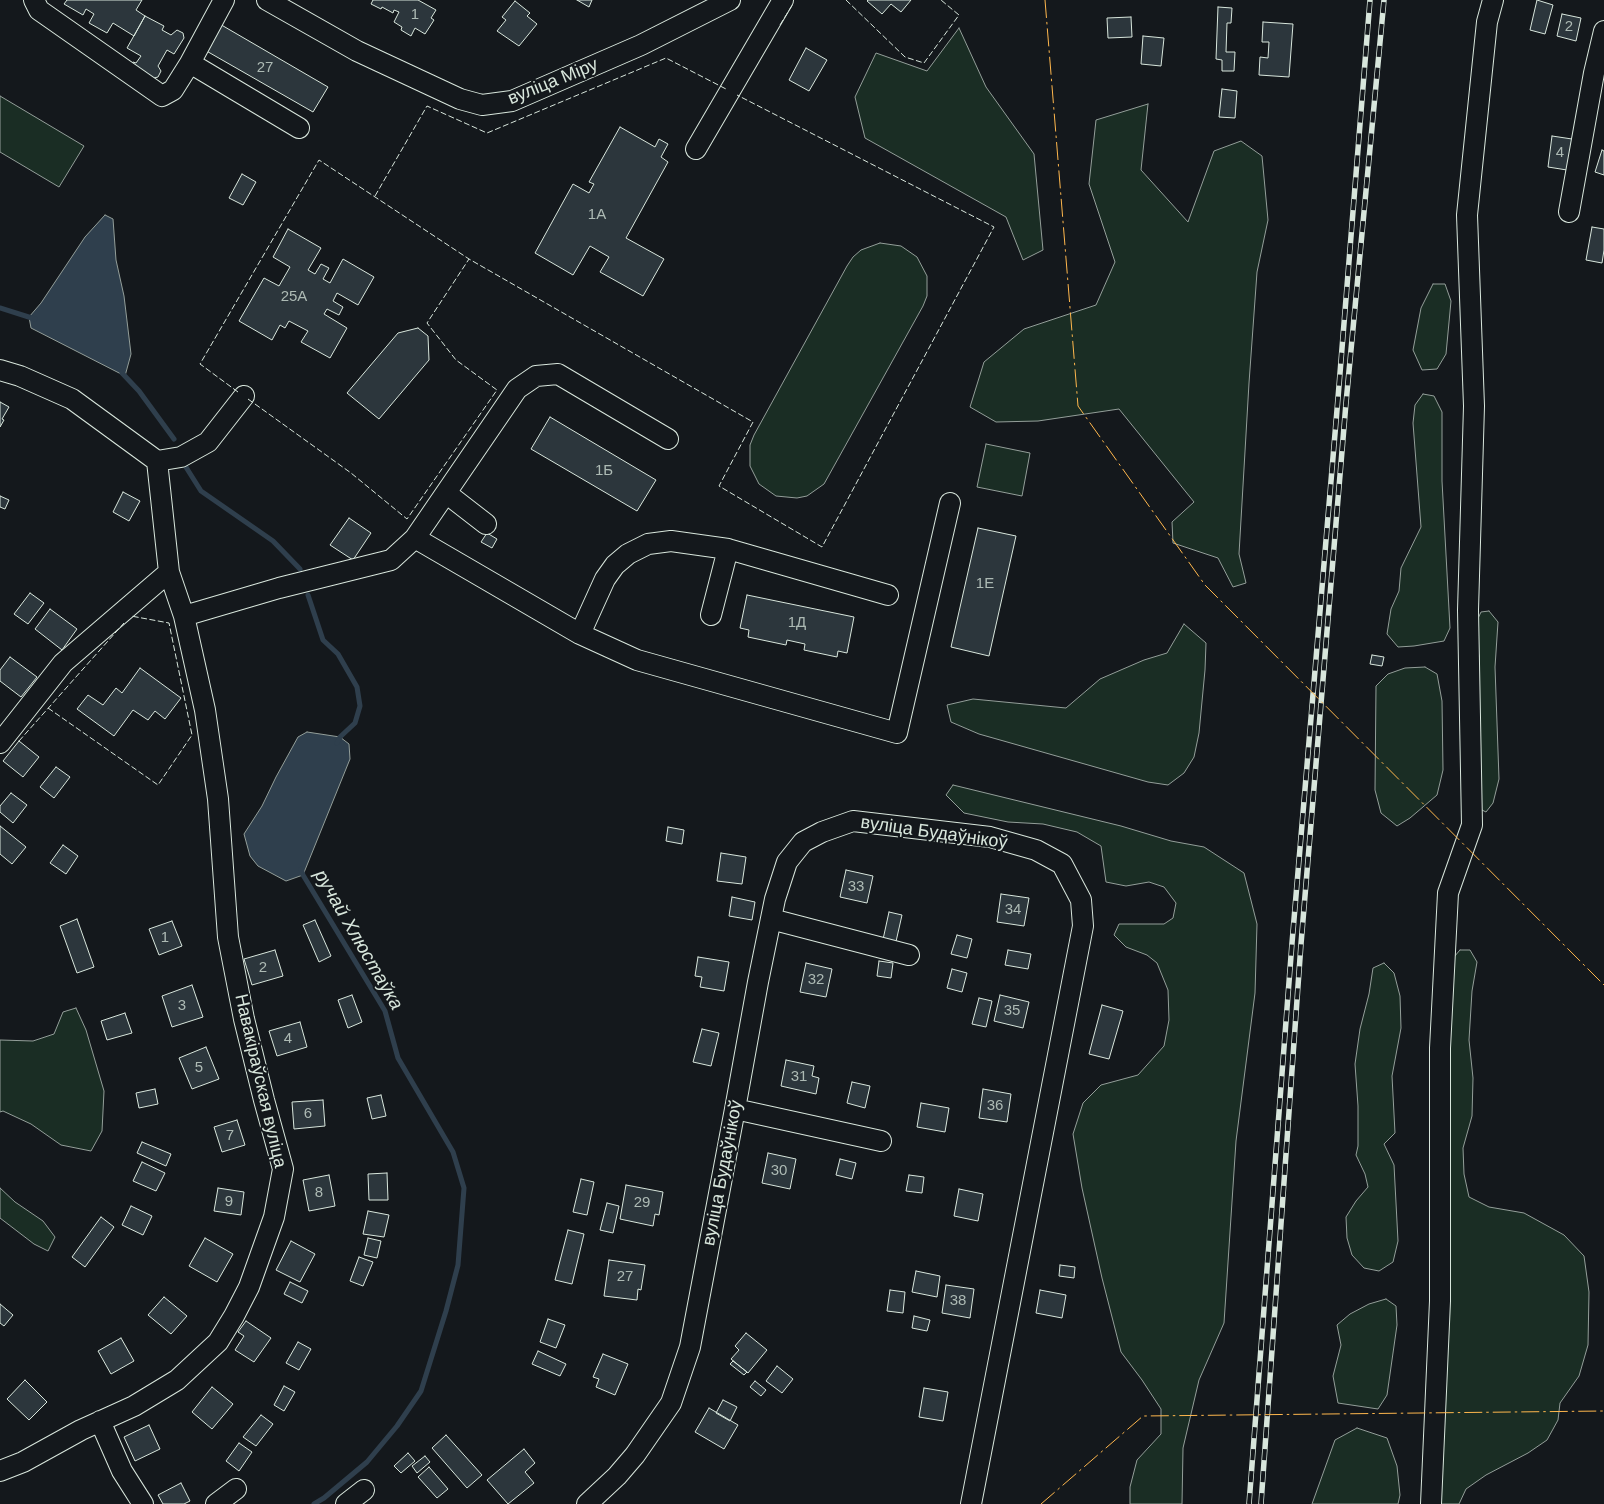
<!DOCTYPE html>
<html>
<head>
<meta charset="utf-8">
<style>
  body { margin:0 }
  canvas { display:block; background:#14181c }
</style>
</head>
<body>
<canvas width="1604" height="1504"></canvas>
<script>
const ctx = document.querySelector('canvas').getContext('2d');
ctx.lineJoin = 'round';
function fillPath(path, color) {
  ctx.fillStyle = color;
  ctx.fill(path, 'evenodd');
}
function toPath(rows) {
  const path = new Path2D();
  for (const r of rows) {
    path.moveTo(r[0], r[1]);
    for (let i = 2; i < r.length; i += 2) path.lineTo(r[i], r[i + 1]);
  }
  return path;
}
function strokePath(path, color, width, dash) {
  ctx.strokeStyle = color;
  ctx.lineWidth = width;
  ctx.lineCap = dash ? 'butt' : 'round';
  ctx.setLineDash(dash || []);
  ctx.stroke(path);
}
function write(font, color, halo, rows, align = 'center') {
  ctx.font = font + ' Arial,sans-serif';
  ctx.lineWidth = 4;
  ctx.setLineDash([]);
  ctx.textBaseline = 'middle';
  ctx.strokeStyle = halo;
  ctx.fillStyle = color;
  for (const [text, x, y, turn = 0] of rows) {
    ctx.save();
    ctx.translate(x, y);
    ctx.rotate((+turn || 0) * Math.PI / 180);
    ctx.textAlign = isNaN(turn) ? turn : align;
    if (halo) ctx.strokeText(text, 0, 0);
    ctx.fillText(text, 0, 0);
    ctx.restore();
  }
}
const green = toPath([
  [959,28,986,87,1034,154,1043,250,1023,260,1006,217,865,138,855,97,876,53,927,71,959,28],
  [0,96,84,146,59,187,0,152,0,96],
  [1148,104,1141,170,1188,222,1214,151,1241,141,1262,156,1268,220,1257,272,1249,383,1239,554,1246,583,1233,587,1218,558,1173,543,1172,522,1194,502,1119,409,1038,421,996,422,970,407,984,362,1024,329,1096,305,1115,262,1089,184,1096,120,1148,104],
  [880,243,901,246,917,257,927,276,927,296,923,306,824,484,807,496,797,498,776,496,759,484,750,466,750,445,754,435,847,266,853,257,861,250,880,243],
  [1433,284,1445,284,1451,301,1446,354,1437,369,1422,370,1413,350,1421,308,1433,284],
  [1423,394,1434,396,1442,412,1442,481,1450,628,1444,641,1414,646,1398,647,1387,634,1391,609,1399,591,1401,568,1421,527,1413,423,1415,405,1423,394],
  [986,444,1030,453,1022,496,977,487,986,444],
  [1489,611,1498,622,1495,667,1499,779,1493,803,1486,812,1478,808,1479,656,1474,627,1481,612,1489,611],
  [1184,624,1206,643,1205,670,1199,733,1194,757,1184,773,1168,785,1148,782,979,734,951,722,947,705,973,699,1066,708,1100,679,1144,660,1167,653,1184,624],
  [1425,667,1437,674,1442,701,1443,770,1437,795,1410,818,1397,826,1381,813,1375,790,1376,686,1388,674,1405,668,1425,667],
  [953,785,1121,826,1171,841,1204,847,1244,873,1257,924,1255,993,1236,1141,1224,1323,1199,1380,1183,1448,1182,1504,1130,1504,1130,1487,1137,1460,1161,1434,1161,1409,1142,1380,1121,1352,1102,1278,1082,1188,1073,1134,1083,1103,1101,1085,1138,1075,1164,1046,1169,1020,1168,990,1157,963,1147,955,1126,947,1114,935,1119,924,1164,924,1173,918,1176,903,1164,887,1149,882,1126,886,1106,882,1101,846,1077,832,1043,824,1008,822,964,813,946,795,953,785],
  [1460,950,1470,950,1477,962,1472,991,1469,1040,1473,1078,1472,1116,1463,1148,1464,1174,1469,1197,1489,1207,1524,1213,1564,1235,1584,1256,1589,1292,1588,1345,1579,1376,1560,1403,1558,1420,1547,1440,1528,1453,1486,1475,1466,1489,1459,1504,1436,1504,1448,964,1460,950],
  [1384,963,1394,973,1400,996,1401,1028,1392,1076,1395,1133,1384,1144,1394,1165,1398,1241,1393,1262,1379,1271,1364,1268,1352,1255,1347,1238,1346,1217,1356,1201,1368,1187,1365,1174,1356,1155,1358,1146,1358,1106,1355,1064,1360,1029,1369,994,1373,968,1384,963],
  [76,1008,86,1030,104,1091,102,1131,91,1151,61,1145,31,1124,3,1111,0,1112,0,1040,33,1041,54,1034,63,1012,76,1008],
  [0,1188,15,1202,43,1221,55,1237,48,1251,34,1244,0,1218,0,1188],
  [1386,1299,1396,1306,1397,1325,1387,1395,1378,1409,1338,1403,1333,1376,1341,1345,1337,1325,1350,1314,1369,1304,1386,1299],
  [1357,1428,1387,1438,1397,1466,1400,1495,1398,1504,1312,1504,1335,1440,1357,1428]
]);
const water = toPath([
  [105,215,113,219,116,260,124,296,131,354,125,376,31,328,29,317,41,303,85,237,105,215],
  [307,732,340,737,349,744,350,759,303,875,286,881,258,866,250,856,244,834,262,806,276,777,298,737,307,732]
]);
const stream = toPath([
  [0,308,35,319],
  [122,373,139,391,174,439],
  [184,464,201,491,273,541,300,569],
  [308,595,323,640,338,654,357,687,360,706,355,723,340,737,337,743],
  [301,869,303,875,385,1011,398,1058,453,1152,464,1188,458,1265,446,1311,421,1391,397,1426,367,1462,324,1498,314,1504]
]);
const building = toPath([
  [67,0,142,0,136,10,145,16,134,36,113,23,107,33,89,23,94,14,86,9,83,15,64,4,67,0],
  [373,0,418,0,436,10,431,18,434,20,425,34,415,28,411,36,401,30,402,27,394,22,399,12,394,10,393,13,382,7,381,9,371,4,373,0],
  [577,0,592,0,589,7,577,0],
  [868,0,911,0,901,12,891,4,882,14,867,1,868,0],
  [1537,0,1553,5,1545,34,1530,30,1537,0],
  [515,1,530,13,527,16,537,24,519,46,497,31,506,20,502,17,515,1],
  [1218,7,1232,8,1231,23,1227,23,1226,52,1235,52,1234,71,1222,71,1222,60,1216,59,1218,7],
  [1562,14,1581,18,1576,41,1557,36,1562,14],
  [145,16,164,26,162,30,171,35,177,30,183,33,184,38,174,54,167,50,158,66,161,71,158,77,154,78,131,65,133,62,136,63,141,56,127,48,145,16],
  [1131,17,1132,37,1108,38,1107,18,1131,17],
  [1263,22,1293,24,1289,77,1259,75,1260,57,1268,58,1269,42,1262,42,1263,22],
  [218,23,328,87,313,112,203,49,218,23],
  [1143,36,1164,38,1161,66,1141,64,1143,36],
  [806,48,827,60,809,91,789,80,806,48],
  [1222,89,1237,91,1235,118,1219,117,1222,89],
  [620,127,655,147,659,139,668,144,661,157,668,162,626,238,664,259,643,296,600,272,609,257,590,246,573,275,535,253,573,184,589,193,594,184,589,182,620,127],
  [1552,136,1572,139,1567,170,1548,167,1552,136],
  [1602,150,1604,151,1604,175,1595,172,1602,150],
  [242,174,256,182,243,205,229,198,242,174],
  [1592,227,1604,229,1604,250,1602,263,1586,260,1592,227],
  [288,229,321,248,308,270,315,274,321,264,329,268,323,279,330,283,343,259,374,277,358,305,337,293,333,301,343,307,339,315,327,309,324,314,347,328,330,358,301,342,308,331,289,321,285,328,280,325,272,340,239,321,264,278,279,286,290,267,273,257,288,229],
  [418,328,428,336,429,360,379,419,347,393,398,333,418,328],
  [0,402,9,407,2,419,4,420,0,427,0,402],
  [550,417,656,480,637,511,531,449,550,417],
  [123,492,140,501,129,521,113,512,123,492],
  [0,496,9,500,5,509,0,507,0,496],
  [349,518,371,533,353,560,330,545,349,518],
  [978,528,1016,536,989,656,951,647,978,528],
  [487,533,497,539,492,548,481,542,487,533],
  [30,593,44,603,28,624,14,614,30,593],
  [747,595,854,617,847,653,838,651,837,657,804,650,805,644,787,640,786,645,748,637,749,630,740,628,747,595],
  [50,609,77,629,62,650,35,629,50,609],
  [1372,655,1384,657,1382,666,1370,664,1372,655],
  [10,657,37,677,21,697,0,681,0,670,10,657],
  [140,668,181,698,165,719,155,711,148,720,133,710,114,736,77,709,88,695,103,705,116,688,122,693,140,668],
  [19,741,39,757,23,777,3,761,19,741],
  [56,767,70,777,54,798,40,787,56,767],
  [11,793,27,805,13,823,0,812,0,806,11,793],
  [0,826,26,847,12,864,0,854,0,826],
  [668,827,684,830,682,844,666,841,668,827],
  [63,845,78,856,66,874,50,863,63,845],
  [721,853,746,857,742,884,717,881,721,853],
  [846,870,873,876,867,903,840,897,846,870],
  [1001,894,1029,898,1024,926,997,922,1001,894],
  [732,897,755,902,752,920,729,916,732,897],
  [889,912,902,915,895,946,882,944,889,912],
  [77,919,94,967,77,973,60,926,77,919],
  [315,920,331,956,319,962,303,925,315,920],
  [172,921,182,946,159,955,149,929,172,921],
  [957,935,972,939,967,958,951,954,957,935],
  [275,950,283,976,252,985,244,959,275,950],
  [1008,950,1031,954,1028,969,1005,965,1008,950],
  [698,957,729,962,724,991,700,987,702,977,695,976,698,957],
  [879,961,893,963,891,978,877,976,879,961],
  [806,963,832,969,826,997,800,992,806,963],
  [952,969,967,973,962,992,947,988,952,969],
  [192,985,203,1017,172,1027,162,996,192,985],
  [352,995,362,1022,348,1028,338,1000,352,995],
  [1000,995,1029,1002,1023,1028,994,1021,1000,995],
  [979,998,992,1001,986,1027,972,1024,979,998],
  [1102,1005,1123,1011,1109,1059,1089,1054,1102,1005],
  [125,1013,132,1033,107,1040,101,1021,125,1013],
  [300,1022,307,1047,277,1056,269,1031,300,1022],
  [702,1029,719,1033,711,1066,693,1062,702,1029],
  [206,1047,219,1079,192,1089,179,1058,206,1047],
  [786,1060,814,1066,812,1076,819,1078,816,1094,781,1086,786,1060],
  [852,1082,870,1086,865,1108,847,1103,852,1082],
  [155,1089,158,1104,139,1108,136,1093,155,1089],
  [983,1089,1011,1094,1007,1122,979,1118,983,1089],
  [381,1095,386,1116,372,1119,367,1098,381,1095],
  [323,1100,325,1126,294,1129,292,1102,323,1100],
  [921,1103,949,1108,945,1132,917,1127,921,1103],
  [237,1120,245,1145,222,1152,214,1127,237,1120],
  [142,1142,171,1154,166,1166,137,1153,142,1142],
  [768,1153,796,1159,790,1189,762,1183,768,1153],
  [840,1159,856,1163,852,1179,836,1175,840,1159],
  [142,1162,165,1173,156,1191,133,1181,142,1162],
  [387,1173,388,1200,369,1200,368,1174,387,1173],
  [329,1175,335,1206,309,1211,303,1180,329,1175],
  [909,1175,924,1177,922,1193,906,1191,909,1175],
  [581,1179,594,1182,587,1215,573,1212,581,1179],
  [626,1185,663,1192,659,1215,655,1214,653,1226,620,1219,626,1185],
  [218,1188,244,1192,241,1215,214,1211,218,1188],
  [959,1189,983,1194,978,1221,954,1216,959,1189],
  [607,1203,619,1206,613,1233,600,1230,607,1203],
  [131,1206,152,1216,143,1235,122,1225,131,1206],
  [368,1211,389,1215,384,1237,363,1234,368,1211],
  [101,1217,114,1227,85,1267,72,1257,101,1217],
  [568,1230,584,1234,572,1284,555,1280,568,1230],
  [205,1238,233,1254,217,1282,189,1266,205,1238],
  [368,1238,381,1241,377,1258,364,1255,368,1238],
  [291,1241,315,1254,300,1282,276,1270,291,1241],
  [359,1257,373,1262,363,1286,350,1281,359,1257],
  [609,1260,645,1265,641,1290,638,1289,637,1300,604,1296,609,1260],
  [1060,1265,1075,1267,1074,1278,1059,1276,1060,1265],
  [916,1271,940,1276,937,1297,912,1292,916,1271],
  [290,1282,308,1291,302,1303,284,1294,290,1282],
  [946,1285,974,1289,970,1318,942,1313,946,1285],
  [890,1290,905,1292,903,1313,887,1311,890,1290],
  [1040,1290,1066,1295,1062,1318,1036,1313,1040,1290],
  [164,1297,187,1316,171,1334,148,1315,164,1297],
  [0,1304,13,1315,4,1326,0,1323,0,1304],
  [914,1316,930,1320,927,1331,912,1328,914,1316],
  [548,1319,565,1325,556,1348,540,1342,548,1319],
  [246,1321,271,1338,254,1362,235,1350,244,1336,238,1332,246,1321],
  [746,1333,767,1350,748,1373,731,1359,739,1350,735,1346,746,1333],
  [121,1338,134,1361,111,1374,98,1351,121,1338],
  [298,1342,311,1349,299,1370,286,1363,298,1342],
  [538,1351,566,1364,560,1376,532,1364,538,1351],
  [603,1354,628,1364,615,1395,596,1387,599,1379,593,1377,603,1354],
  [733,1361,747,1372,744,1375,730,1364,733,1361],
  [777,1366,793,1379,782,1393,766,1381,777,1366],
  [25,1380,47,1402,29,1420,7,1399,25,1380],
  [755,1381,766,1390,761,1396,750,1387,755,1381],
  [284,1386,295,1392,284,1411,274,1405,284,1386],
  [212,1387,233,1404,212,1429,192,1412,212,1387],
  [924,1388,948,1392,943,1421,919,1417,924,1388],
  [723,1400,737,1407,730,1421,716,1413,723,1400],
  [709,1408,738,1425,724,1449,695,1432,709,1408],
  [261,1415,273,1424,256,1446,243,1437,261,1415],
  [149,1425,160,1449,135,1461,124,1437,149,1425],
  [446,1435,482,1475,467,1488,432,1448,446,1435],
  [239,1443,252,1452,239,1471,226,1461,239,1443],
  [524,1449,535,1463,525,1472,534,1483,508,1504,487,1480,524,1449],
  [408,1453,415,1461,401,1473,394,1466,408,1453],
  [425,1456,430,1462,417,1473,412,1466,425,1456],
  [429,1467,448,1489,437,1498,418,1477,429,1467],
  [181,1483,190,1501,184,1504,163,1504,158,1495,181,1483]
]);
const minor = toPath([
  [34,0,39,10,162,96,173,90,190,63],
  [224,0,190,63,299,128],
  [267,0,357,51,460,99,482,105,512,101,641,45,730,0],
  [696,149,783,0],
  [1569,212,1594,73,1604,31],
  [0,370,20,376,72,399,157,461,169,572,184,616,205,710,218,799,228,937,244,1019,264,1100,283,1169,274,1217,249,1287,234,1316,218,1342,177,1380,134,1406,81,1430,23,1462,0,1471],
  [157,461,181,457,208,442,244,396],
  [446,493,486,524],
  [415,538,580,634,637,660,897,733,950,503],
  [711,615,728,549],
  [184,616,279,588,391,560,415,538,517,389,536,376,558,374,668,439],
  [580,634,605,579,615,565,628,554,648,544,671,541,728,549,888,595],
  [0,743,63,663,169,572],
  [771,919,909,955],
  [735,1109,881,1141],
  [100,1421,122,1471,143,1504],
  [216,1504,236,1489],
  [346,1504,364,1490],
  [587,1504,617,1476,635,1455,671,1403,690,1347,735,1109,758,982,775,899,787,862,803,842,822,832,853,821,990,837,1036,850,1062,864,1081,900,1083,926,971,1504],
  [1431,1504,1440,1301,1440,1048,1448,893,1472,825,1468,610,1474,406,1467,215,1487,22,1493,0]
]);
const rail = toPath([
  [1249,1504,1292,943,1338,398,1370,0],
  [1261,1504,1301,944,1346,403,1384,0]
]);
const fence = toPath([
  [846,0,905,57,924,63,959,15,941,0],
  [780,25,793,4],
  [375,196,427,106,487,133,666,58,726,89],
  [238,392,200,364,319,160,469,259,753,422,719,486,822,547,994,227,737,95],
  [248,399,351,473,407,519,497,390,456,360,427,323,469,259],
  [48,708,158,785,192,735,169,623,131,616],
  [19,741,124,623]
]);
const power = toPath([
  [1045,0,1078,406,1205,585,1604,985],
  [1041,1504,1143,1416,1604,1411]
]);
const numberNames = [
  ["1",415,15],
  ["2",1569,27],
  ["27",265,68],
  ["4",1560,153],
  ["1А",597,215],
  ["25А",294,297],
  ["1Б",604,471],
  ["1Е",985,584],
  ["1Д",797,623],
  ["33",856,887],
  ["34",1013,910],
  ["1",165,938],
  ["2",263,968],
  ["32",816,980],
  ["3",182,1006],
  ["35",1012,1011],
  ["4",288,1039],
  ["5",199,1068],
  ["31",799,1077],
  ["36",995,1106],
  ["6",308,1114],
  ["7",230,1136],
  ["30",779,1171],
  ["8",319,1193],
  ["9",229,1202],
  ["29",642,1203],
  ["27",625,1277],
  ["38",958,1301]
];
const streetNames = [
  ["вуліца Міру",553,82,-22],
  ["вуліца Будаўнікоў",934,833,8],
  ["Навакіраўская вуліца",260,1081,77],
  ["вуліца Будаўнікоў",723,1173,-79]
];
const waterNames = [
  ["ручай Хлюстаўка",358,940,60]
];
fillPath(green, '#1a2d24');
strokePath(green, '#939e99', 1);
fillPath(water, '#2f3f4d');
strokePath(water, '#939e99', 1);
strokePath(stream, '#2f3f4d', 5);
fillPath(building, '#2c363c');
strokePath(building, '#d8e6dc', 1);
strokePath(minor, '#d8e6dc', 22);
strokePath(minor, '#14181c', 20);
strokePath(rail, '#d8e6dc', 5.5);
strokePath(rail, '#14181c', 4, [11]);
strokePath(fence, '#d8e6dc', 1, [6, 2.5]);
strokePath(power, '#ffb74d', 1, [18, 4, 2.5, 4]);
write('15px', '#adbab4', null, numberNames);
write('18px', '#d8e6dc', '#14181c', streetNames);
write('italic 19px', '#d8e6dc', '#14181c', waterNames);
</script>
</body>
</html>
